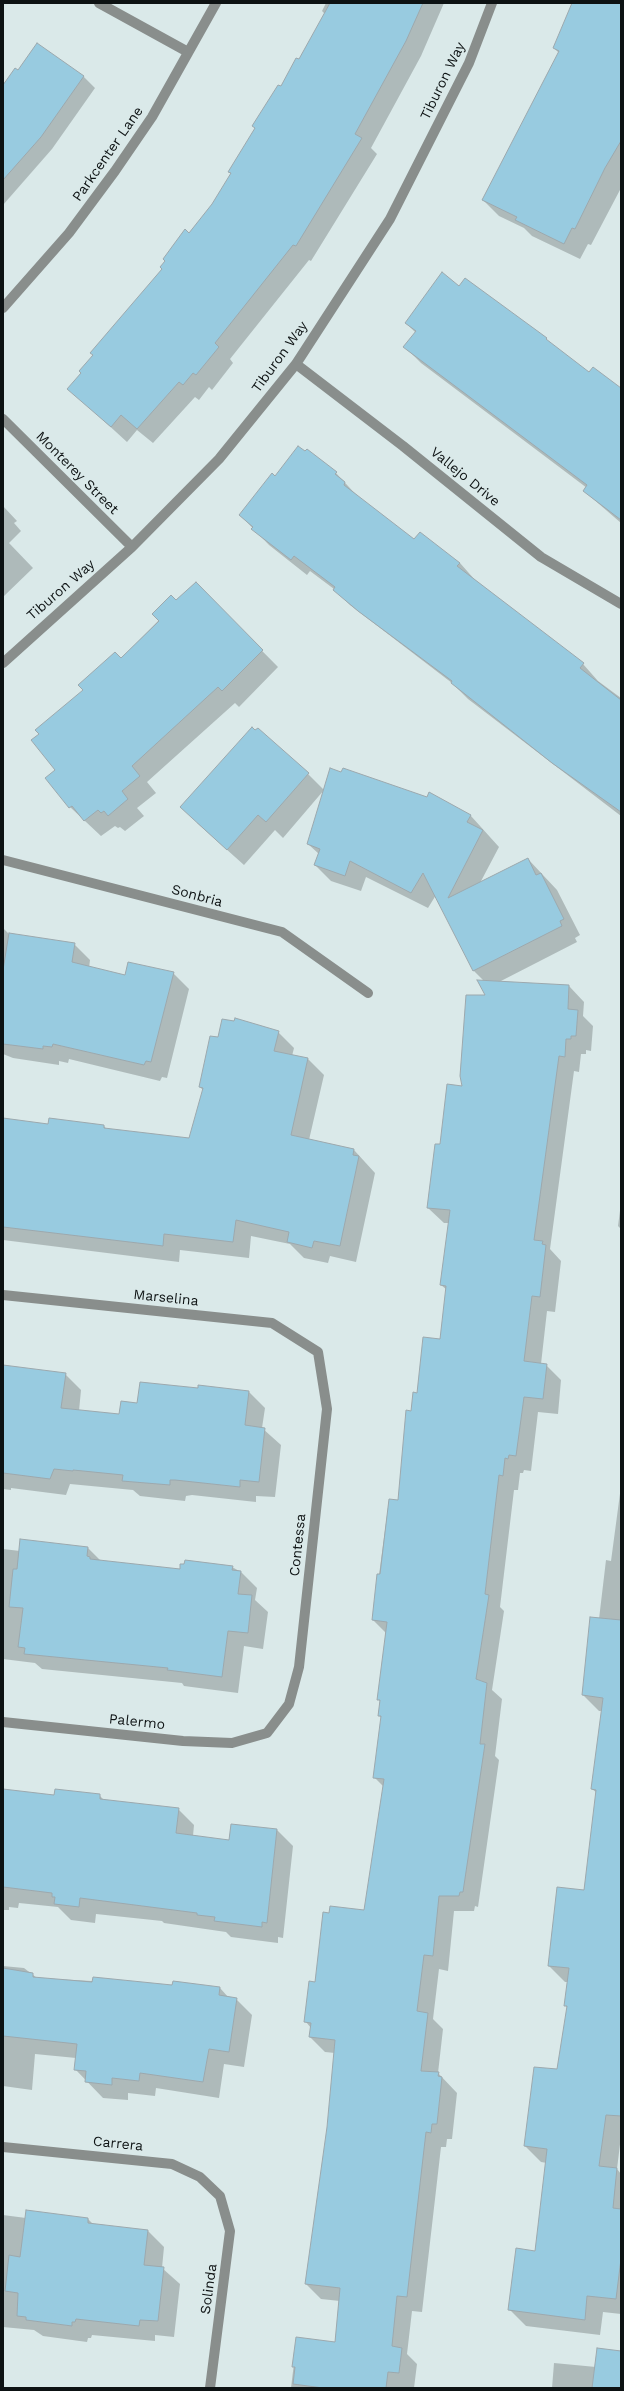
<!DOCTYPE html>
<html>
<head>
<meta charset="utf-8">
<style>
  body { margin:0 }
  #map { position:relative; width:624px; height:2391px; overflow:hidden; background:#dae9e9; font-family:"Work Sans",sans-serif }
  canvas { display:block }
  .frame { position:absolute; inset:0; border:4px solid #0d1213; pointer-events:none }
</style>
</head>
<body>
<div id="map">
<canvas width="624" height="2391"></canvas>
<div class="frame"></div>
</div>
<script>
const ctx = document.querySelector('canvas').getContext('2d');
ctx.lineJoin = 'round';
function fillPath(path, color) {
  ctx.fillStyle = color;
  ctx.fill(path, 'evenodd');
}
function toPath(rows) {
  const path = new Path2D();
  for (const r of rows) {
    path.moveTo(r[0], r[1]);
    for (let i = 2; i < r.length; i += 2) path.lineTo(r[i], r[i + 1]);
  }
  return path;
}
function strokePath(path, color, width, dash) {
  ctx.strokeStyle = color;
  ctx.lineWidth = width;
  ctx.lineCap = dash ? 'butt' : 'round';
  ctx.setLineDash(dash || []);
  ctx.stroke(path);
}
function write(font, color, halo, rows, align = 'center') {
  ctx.font = font + ' "Work Sans",sans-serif';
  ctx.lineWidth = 3;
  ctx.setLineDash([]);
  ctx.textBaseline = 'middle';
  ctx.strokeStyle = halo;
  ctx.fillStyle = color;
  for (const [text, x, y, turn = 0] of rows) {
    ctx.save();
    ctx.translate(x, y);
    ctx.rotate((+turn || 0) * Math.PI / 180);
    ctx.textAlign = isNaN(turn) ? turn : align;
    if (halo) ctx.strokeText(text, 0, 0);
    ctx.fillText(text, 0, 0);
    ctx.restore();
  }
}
const shadow = toPath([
  [326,3,444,3,421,56,371,148,377,154,311,261,309,260,230,359,233,363,212,390,209,387,199,400,195,397,153,443,137,430,127,442,69,389,213,204,231,174,229,172,299,60,325,14,322,11],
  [573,3,621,3,621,188,591,245,588,244,580,259,532,236,524,228,499,216,483,200,559,53,554,48],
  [18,71,83,76,95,88,52,149,3,205,3,87],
  [466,279,589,374,621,391,621,523,584,491,587,488,421,363,405,347,416,333,406,323,459,287],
  [307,450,336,473,360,499,415,541,460,563,475,580,583,664,598,681,621,698,621,816,468,699,452,683,350,605,334,589,310,571,307,575,269,545,240,515,275,477],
  [3,506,17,521,14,523,21,531,9,543,33,568,3,597],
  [195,583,278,667,239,707,235,703,147,782,156,793,137,808,144,816,125,831,120,827,118,828,115,826,101,836,70,807,56,770,121,659],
  [308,774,324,790,283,838,275,830,244,865,197,823],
  [471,816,499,847,480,883,528,859,557,890,580,935,575,938,577,942,499,982,569,986,584,1002,583,1016,593,1026,591,1051,586,1050,586,1054,581,1054,579,1072,574,1071,550,1249,561,1261,555,1312,547,1311,541,1364,546,1365,561,1380,558,1414,538,1412,531,1471,524,1470,523,1473,520,1473,518,1490,514,1490,500,1607,504,1611,492,1690,502,1699,495,1756,499,1760,478,1907,475,1906,474,1911,454,1911,448,1971,439,1969,433,2019,443,2029,438,2073,457,2093,452,2139,447,2139,446,2147,441,2147,422,2312,412,2311,407,2354,417,2364,414,2388,291,2388,297,2338,335,2343,340,2301,321,2299,306,2284,328,2127,335,2053,325,2052,310,2037,311,2028,306,2022,330,1914,365,1911,384,1787,375,1778,382,1718,379,1716,381,1702,378,1699,386,1633,373,1620,389,1500,399,1501,411,1412,440,1341,447,1290,441,1285,449,1223,444,1223,428,1208,441,1146,463,1087,487,996,484,981,474,971,436,895,428,908,366,877,361,891,331,881,315,865,319,854,308,844],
  [3,928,9,934,74,944,90,960,89,968,126,976,173,973,189,989,167,1078,162,1077,160,1081,69,1059,68,1063,59,1061,59,1065,13,1058,3,1054],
  [278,1032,294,1048,292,1056,308,1059,324,1075,309,1140,354,1150,375,1173,356,1262,330,1256,328,1263,304,1258,290,1244,251,1236,249,1258,180,1250,179,1262,3,1240,3,1119,49,1125,104,1126,107,1130,190,1139,203,1090,200,1087,219,1038],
  [621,1203,621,1229,618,1226],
  [3,1366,65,1374,81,1390,79,1411,119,1415,138,1404,199,1390,249,1392,265,1408,262,1428,281,1445,275,1497,256,1496,256,1502,192,1495,186,1496,185,1501,140,1496,133,1490,70,1484,66,1495,11,1488,11,1490,3,1489],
  [621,1486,621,2136,617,2169,621,2174,621,2314,603,2312,600,2335,526,2326,510,2310,536,2252,547,2163,541,2162,525,2146,558,2071,568,2008,566,2006,568,1982,565,1982,549,1966,585,1891,597,1793,592,1789,602,1711,599,1711,583,1695,599,1619,606,1560,611,1561],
  [21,1540,88,1548,102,1562,181,1570,232,1567,241,1572,257,1588,255,1600,268,1612,263,1649,244,1646,238,1693,184,1686,182,1683,42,1669,35,1663,3,1659,3,1549,20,1551],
  [3,1791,55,1796,99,1795,105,1801,178,1809,194,1825,193,1836,230,1841,232,1825,277,1830,293,1846,283,1938,278,1937,278,1943,231,1937,226,1932,164,1923,162,1921,96,1914,95,1923,71,1920,58,1907,19,1903,18,1908,9,1907,9,1910,3,1910],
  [3,1966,24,1968,37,1978,220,1988,229,1998,236,1999,252,2015,244,2067,224,2064,219,2098,156,2088,155,2096,128,2093,128,2100,103,2098,75,2069,76,2058,35,2054,32,2090,3,2086],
  [3,2215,26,2218,88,2219,94,2225,148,2231,164,2247,162,2268,180,2284,174,2337,155,2335,155,2341,92,2335,91,2338,88,2338,87,2342,43,2336,34,2330,3,2327],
  [621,2352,621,2388,552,2388,554,2363,596,2367]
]);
const building = toPath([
  [330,3,423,3,406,41,355,134,362,138,296,246,293,245,215,343,219,347,196,375,193,373,183,385,179,382,137,429,121,415,111,427,67,389,81,373,79,371,93,355,90,353,162,269,160,267,165,261,163,259,185,229,189,233,212,204,231,173,228,172,255,128,252,126,278,85,281,86,296,58,299,59,330,3],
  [572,3,621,3,621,141,605,168,575,229,572,228,564,244,515,220,517,217,482,200,559,51,553,48,572,3],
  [37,43,84,76,41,137,3,180,3,85,15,68,18,70,37,43],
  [442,272,459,286,465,278,547,338,546,339,589,372,593,367,621,388,621,520,583,491,587,485,403,347,416,331,405,323,442,272],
  [298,446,305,451,307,449,337,472,335,474,345,482,344,485,414,539,420,532,460,563,457,566,584,663,580,668,621,700,621,812,552,763,451,683,452,681,358,611,333,590,335,587,294,556,291,560,251,529,253,527,239,515,272,473,275,476,298,446],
  [196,582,263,650,222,691,218,687,132,766,140,776,122,791,128,799,108,816,104,811,101,813,98,810,84,821,72,806,69,808,45,778,55,770,31,740,39,734,35,730,83,690,78,685,115,652,121,658,159,621,152,614,171,595,176,600,196,582],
  [252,727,255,730,258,728,309,773,266,822,258,815,227,850,180,807,252,727],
  [330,768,341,772,343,768,427,797,429,792,471,815,467,822,483,830,448,898,528,858,536,875,541,873,564,919,560,921,562,926,473,971,423,873,411,893,350,861,345,876,314,865,320,849,307,844,330,768],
  [9,933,75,943,72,962,125,975,128,962,174,972,151,1062,146,1061,144,1065,53,1044,52,1047,43,1046,43,1049,3,1044,3,970,9,933],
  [477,980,569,985,568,1009,578,1010,576,1036,571,1036,571,1039,566,1039,565,1057,559,1056,534,1240,543,1241,542,1244,546,1245,540,1297,532,1296,524,1361,547,1364,543,1399,524,1397,516,1456,509,1455,508,1459,505,1458,503,1476,499,1475,485,1594,489,1595,476,1679,487,1683,480,1744,485,1744,463,1892,460,1892,459,1896,439,1896,433,1956,424,1955,417,2011,428,2013,421,2071,439,2072,438,2076,442,2077,437,2124,432,2124,431,2133,426,2132,407,2297,397,2296,392,2346,402,2348,399,2373,388,2372,386,2388,323,2388,293,2384,295,2367,292,2367,296,2337,335,2342,340,2288,305,2284,327,2127,335,2040,309,2037,311,2023,304,2022,309,1981,315,1982,323,1912,329,1913,330,1906,364,1910,384,1779,373,1778,381,1716,378,1716,380,1700,377,1700,387,1622,372,1620,377,1574,380,1574,389,1499,398,1500,406,1410,411,1411,413,1392,417,1393,423,1337,440,1339,446,1286,440,1285,450,1210,427,1208,435,1144,440,1144,447,1084,462,1086,460,1076,466,995,485,995,477,980],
  [235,1018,279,1031,274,1051,308,1058,291,1135,354,1149,353,1155,359,1156,340,1246,314,1241,312,1248,287,1242,289,1232,236,1220,233,1242,164,1234,163,1246,3,1227,3,1118,48,1124,49,1118,104,1125,104,1128,189,1138,203,1088,199,1087,210,1036,218,1037,222,1019,234,1021,235,1018],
  [3,1365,66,1373,61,1408,119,1414,121,1401,137,1403,140,1382,198,1388,198,1385,249,1391,245,1425,265,1428,259,1482,240,1480,240,1487,175,1480,170,1480,170,1485,122,1481,123,1475,73,1470,73,1471,54,1469,50,1479,3,1473,3,1365],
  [20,1539,88,1547,87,1556,90,1557,90,1559,180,1569,180,1564,184,1564,185,1560,233,1566,232,1570,241,1571,238,1594,252,1595,248,1633,228,1631,222,1677,167,1670,168,1668,24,1654,25,1648,18,1647,23,1608,9,1607,13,1569,17,1569,20,1539],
  [590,1617,621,1620,621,2116,606,2115,599,2166,617,2168,613,2208,621,2209,621,2259,616,2299,587,2296,585,2320,508,2310,516,2248,535,2251,547,2149,524,2146,534,2067,557,2069,567,2006,564,2006,569,1968,548,1966,557,1887,584,1890,596,1790,591,1789,603,1698,582,1695,590,1617],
  [3,1789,54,1795,55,1789,100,1794,100,1799,179,1808,176,1833,229,1840,231,1824,277,1829,267,1923,262,1922,262,1927,214,1921,215,1917,197,1915,197,1913,80,1898,79,1907,54,1904,55,1897,52,1897,52,1893,3,1887,3,1789],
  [3,1968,33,1973,33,1977,92,1982,93,1977,172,1985,173,1981,220,1987,219,1995,237,1998,229,2052,209,2049,203,2082,140,2073,139,2081,112,2078,112,2085,85,2082,86,2071,74,2070,77,2044,3,2036,3,1968],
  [26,2210,88,2218,88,2223,148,2230,144,2265,164,2267,158,2321,140,2320,139,2326,76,2319,75,2322,72,2322,72,2326,26,2320,26,2317,17,2316,18,2293,5,2291,9,2255,20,2257,26,2210],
  [597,2348,621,2351,621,2388,592,2388,597,2348]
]);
const minor = toPath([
  [99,3,188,52],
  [3,308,69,233,115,171,152,117,216,3],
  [296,364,403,446,541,557,621,604],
  [3,419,132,547],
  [3,663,132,547,219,459,296,364,390,219,469,63,492,3],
  [3,860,282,932,368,993],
  [3,1295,272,1323,318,1352,327,1409,299,1667,289,1704,267,1733,232,1743,183,1741,3,1722],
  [3,2147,172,2164,200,2177,220,2196,230,2231,210,2388]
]);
const streetNames = [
  ["Tiburon Way",443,81,-64],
  ["Parkcenter Lane",108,154,-55],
  ["Tiburon Way",280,357,-54],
  ["Monterey Street",77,473,45],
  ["Vallejo Drive",465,477,39],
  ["Tiburon Way",61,590,-41],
  ["Sonbria",197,896,15],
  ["Marselina",166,1298,6],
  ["Contessa",298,1545,-84],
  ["Palermo",137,1722,6],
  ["Carrera",118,2144,6],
  ["Solinda",209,2289,-82]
];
fillPath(shadow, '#0003');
fillPath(building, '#98cbe0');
strokePath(building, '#9ca8ad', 1);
strokePath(minor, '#898e8c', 10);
write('14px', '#0d1213', '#dae9e9', streetNames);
</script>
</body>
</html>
